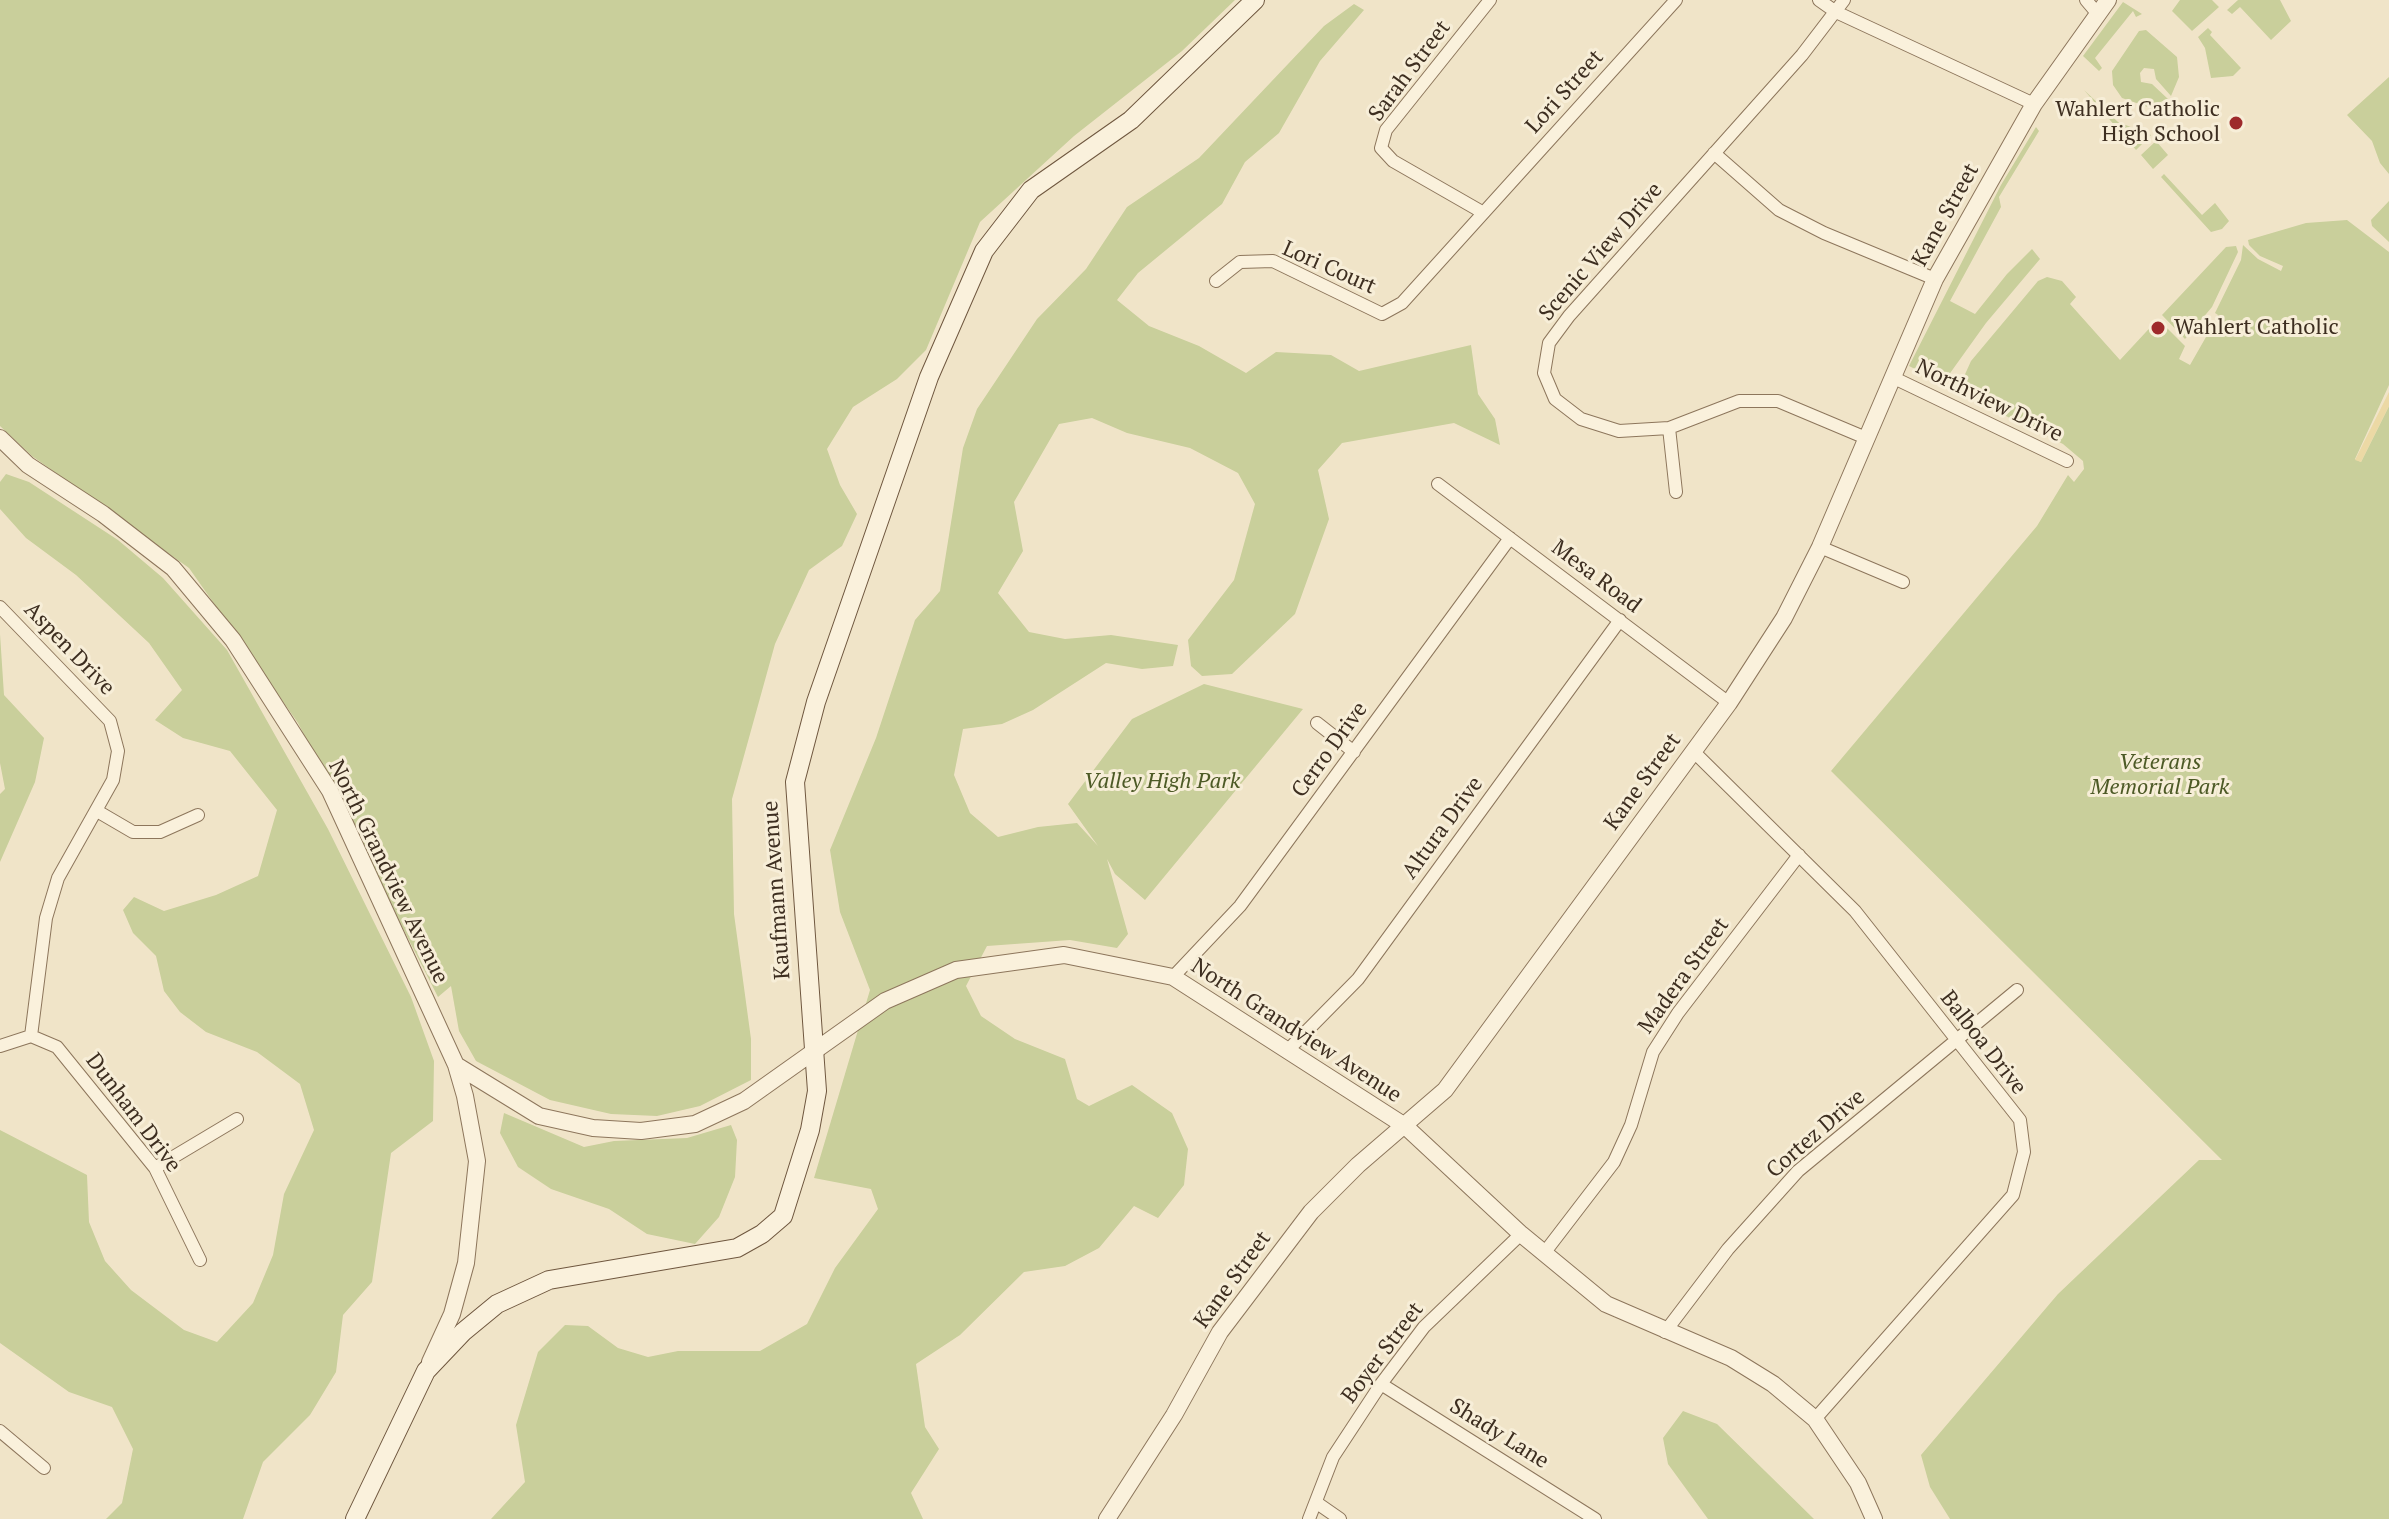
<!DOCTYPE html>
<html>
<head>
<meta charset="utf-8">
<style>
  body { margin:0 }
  canvas { display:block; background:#f0e4c8 }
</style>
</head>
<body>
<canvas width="2389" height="1519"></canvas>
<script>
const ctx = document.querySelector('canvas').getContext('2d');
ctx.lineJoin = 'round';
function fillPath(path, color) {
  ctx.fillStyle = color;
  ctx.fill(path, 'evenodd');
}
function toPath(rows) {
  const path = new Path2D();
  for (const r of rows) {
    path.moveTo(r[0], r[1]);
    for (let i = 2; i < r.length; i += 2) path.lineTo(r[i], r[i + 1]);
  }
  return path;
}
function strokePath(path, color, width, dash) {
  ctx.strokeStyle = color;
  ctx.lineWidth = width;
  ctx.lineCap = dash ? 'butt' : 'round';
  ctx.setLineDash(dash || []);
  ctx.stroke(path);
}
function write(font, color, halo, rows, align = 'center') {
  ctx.font = font + ' "PT Serif",serif';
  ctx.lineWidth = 6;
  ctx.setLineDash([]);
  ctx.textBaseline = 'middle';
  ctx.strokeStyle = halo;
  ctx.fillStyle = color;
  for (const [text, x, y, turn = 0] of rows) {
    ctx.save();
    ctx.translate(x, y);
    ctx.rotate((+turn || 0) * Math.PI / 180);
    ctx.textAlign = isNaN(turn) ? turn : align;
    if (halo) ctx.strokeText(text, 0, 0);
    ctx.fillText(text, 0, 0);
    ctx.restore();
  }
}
const green = toPath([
  [0,0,1235,0,1182,51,1074,136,980,222,926,350,897,379,853,407,827,449,840,485,857,514,842,546,809,570,775,644,732,799,734,914,751,1039,751,1080,700,1106,657,1116,611,1114,550,1100,476,1061,459,1031,451,986,438,997,298,723,189,568,32,456,0,426],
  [2180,0,2212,0,2219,7,2192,31,2172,11],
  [2238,0,2280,0,2291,21,2271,40,2240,7,2232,14,2227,10],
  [2123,2,2142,14,2136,17,2133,11,2095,58,2102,68,2099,71,2083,56],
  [1354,4,1364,10,1320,61,1279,133,1245,162,1222,204,1138,273,1117,300,1149,326,1199,346,1246,373,1276,352,1331,355,1359,371,1471,345,1478,394,1495,419,1500,445,1454,423,1342,443,1318,470,1329,519,1295,614,1232,674,1202,676,1191,666,1188,640,1234,580,1255,504,1238,473,1190,448,1127,433,1092,418,1059,424,1014,502,1023,551,998,593,1029,632,1065,639,1111,635,1178,645,1173,666,1142,669,1106,663,1033,710,1002,724,963,729,954,775,970,813,998,837,1038,827,1077,823,1098,846,1068,804,1132,719,1204,684,1303,709,1145,900,1115,874,1107,859,1128,934,1117,948,1070,940,987,946,966,986,981,1016,1015,1039,1065,1059,1077,1099,1089,1106,1132,1085,1172,1113,1188,1149,1184,1185,1158,1218,1134,1206,1099,1248,1065,1266,1024,1272,960,1335,916,1364,925,1427,939,1449,911,1493,923,1519,491,1519,525,1482,516,1425,538,1352,565,1325,588,1326,618,1348,648,1357,678,1351,760,1351,807,1324,835,1268,878,1209,871,1189,814,1178,870,990,840,912,830,850,876,738,915,620,940,591,963,448,977,409,1037,319,1086,269,1127,207,1199,158,1324,26],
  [2208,28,2212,32,2210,35,2241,68,2233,76,2211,78,2205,48,2198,37],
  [2146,30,2177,57,2179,77,2171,96,2156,79,2154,69,2144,68,2140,73,2141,82,2152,84,2168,99,2148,107,2122,98,2113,85,2112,71,2139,31],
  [2389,77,2389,174,2380,163,2372,141,2347,115],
  [2084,90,2118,122,2151,135,2136,150],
  [2036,127,2039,131,1999,197,2001,207,1950,301,1975,314,2007,274,2032,249,2040,259,1986,323,1943,383,1909,366,2001,185],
  [2156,141,2168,155,2153,169,2141,155],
  [2164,174,2202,215,2215,203,2229,221,2222,229,2211,232,2161,177],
  [2389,201,2389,242,2372,226,2371,220],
  [2347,220,2389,252,2389,385,2355,459,2361,462,2389,406,2389,1519,1950,1519,1930,1487,1921,1455,2058,1294,2199,1160,2222,1160,1831,771,2037,526,2068,475,2074,482,2084,469,2083,461,2063,444,1957,392,1971,361,2038,281,2047,277,2062,281,2076,297,2070,304,2120,360,2158,319,2185,346,2179,359,2190,365,2214,323,2218,315,2215,313,2241,260,2243,245,2258,259,2281,271,2283,266,2260,256,2249,245,2248,240,2306,223],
  [2236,246,2238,252,2212,307,2185,339,2162,315,2226,247],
  [6,474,29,482,118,540,163,578,227,650,328,829,411,997,434,1061,433,1121,391,1153,372,1282,343,1315,336,1372,310,1415,263,1462,243,1519,106,1519,122,1503,133,1449,112,1407,69,1392,0,1343,0,1130,87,1175,89,1222,105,1261,131,1290,184,1330,217,1342,253,1303,273,1255,284,1194,314,1130,300,1084,257,1052,206,1032,180,1012,164,991,156,956,133,933,123,910,134,897,164,911,216,895,258,876,277,810,230,751,183,738,155,720,182,690,149,643,76,575,26,538,0,509,0,482],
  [0,634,4,695,44,738,35,782,0,862,0,794,5,789,0,763],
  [504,1113,584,1147,614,1141,687,1138,731,1125,737,1140,735,1177,719,1217,695,1244,647,1234,609,1209,551,1189,518,1167,500,1133],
  [1683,1411,1717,1424,1814,1519,1708,1519,1668,1464,1663,1438]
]);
const sand = toPath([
  [2389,392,2389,406,2361,462,2355,460]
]);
const minor = toPath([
  [1819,0,1836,12,2034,104],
  [1844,0,1802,55,1569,316,1549,343,1544,373,1555,399,1581,419,1619,431,1669,428,1739,401,1778,401,1866,438],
  [2086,0,2097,13],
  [1714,153,1779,210,1824,233,1935,279],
  [1482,212,1393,161,1381,148,1386,130,1490,0],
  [1216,281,1240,262,1273,261,1382,314,1402,303,1676,0],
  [1892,377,2067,461],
  [1669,428,1676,492],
  [1438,484,1729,703],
  [1820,547,1903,582],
  [0,607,110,721,118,751,113,780,58,878,46,918,31,1036],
  [1317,723,1354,752],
  [1693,751,1855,911,2020,1120,2024,1152,2013,1195,1815,1419],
  [97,811,133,832,160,832,198,815],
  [1173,977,1240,906,1510,538],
  [0,1046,31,1036,57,1047,155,1168,200,1260],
  [1288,1050,1358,979,1620,620],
  [155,1168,237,1119],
  [1545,1252,1614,1162,1631,1125,1653,1052,1678,1013,1799,855],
  [1665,1332,1728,1249,1798,1171,2017,990],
  [1381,1384,1595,1519],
  [0,1431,44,1468],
  [1317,1503,1340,1519],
  [1309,1519,1333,1457,1381,1384,1424,1327,1521,1234]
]);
const tertiary = toPath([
  [0,438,28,465,103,514,173,568,233,640,330,791,456,1065,465,1096,477,1161,466,1263,452,1314,430,1362],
  [456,1065,539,1116,593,1128,641,1131,695,1124,744,1101,885,1001,956,970,1064,955,1173,977,1405,1126,1521,1234,1606,1304,1731,1358,1773,1384,1815,1419,1858,1483,1874,1519],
  [1107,1519,1174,1415,1220,1332,1311,1212,1358,1165,1445,1090,1729,703,1784,618,1820,547,1935,279,2034,104,2108,0]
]);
const secondary = toPath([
  [355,1519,426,1371,463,1332,497,1304,549,1280,737,1248,762,1234,783,1216,810,1130,817,1091,795,782,816,702,929,377,984,251,1031,190,1131,120,1255,0]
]);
const markers = [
  [2236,123,8,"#9e2a2b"],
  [2158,328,8,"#9e2a2b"]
];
const streetNames = [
  ["Sarah Street",1410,71,-53],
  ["Lori Street",1565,92,-48],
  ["Kane Street",1946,215,-61],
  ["Scenic View Drive",1601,252,-49],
  ["Lori Court",1329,268,24],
  ["Northview Drive",1989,401,26],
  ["Mesa Road",1596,577,37],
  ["Aspen Drive",69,649,46],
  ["Cerro Drive",1330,750,-54],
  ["Kane Street",1643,782,-54],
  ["Altura Drive",1443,828,-54],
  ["North Grandview Avenue",388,872,64],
  ["Kaufmann Avenue",777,890,-94],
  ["Madera Street",1684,976,-54],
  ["North Grandview Avenue",1296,1031,33],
  ["Balboa Drive",1983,1043,52],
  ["Dunham Drive",133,1113,53],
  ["Cortez Drive",1816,1134,-41],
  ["Kane Street",1233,1280,-54],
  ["Boyer Street",1383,1353,-53],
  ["Shady Lane",1499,1434,32]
];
const poiNames = [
  ["Wahlert Catholic",2220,110],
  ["High School",2220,135],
  ["Wahlert Catholic",2174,328,"left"]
];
const parkNames = [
  ["Veterans",2160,763],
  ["Memorial Park",2160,788],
  ["Valley High Park",1162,782]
];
fillPath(green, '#c9cf9b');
fillPath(sand, '#ecd9a5');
strokePath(minor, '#8d765c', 14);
strokePath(tertiary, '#8d765c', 18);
strokePath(secondary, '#6f573f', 20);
strokePath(minor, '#faf1dc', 12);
strokePath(tertiary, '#faf1dc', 16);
strokePath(secondary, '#faf1dc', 18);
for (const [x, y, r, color] of markers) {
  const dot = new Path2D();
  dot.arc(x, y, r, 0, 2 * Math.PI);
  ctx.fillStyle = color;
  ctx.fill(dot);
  strokePath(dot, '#f7eed8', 3);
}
write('22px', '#3d2e20', '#f7eed8', streetNames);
write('22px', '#3d2e20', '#f7eed8', poiNames, 'right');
write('italic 22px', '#4d5a26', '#f7eed8', parkNames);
</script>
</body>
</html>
